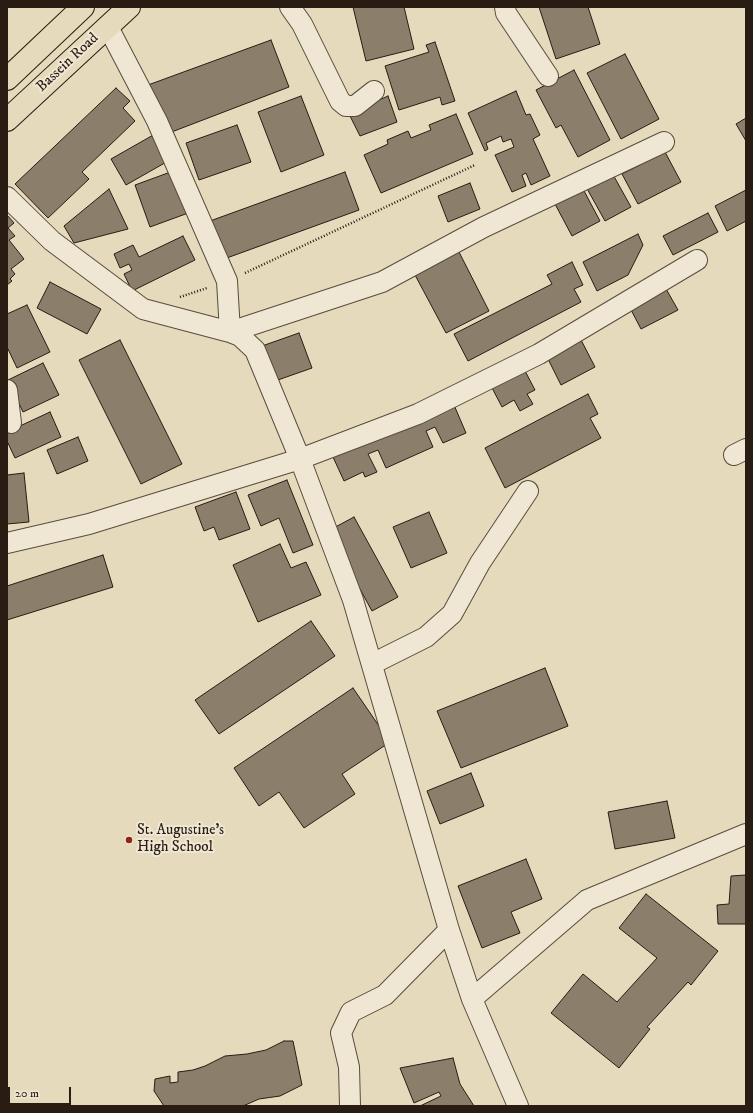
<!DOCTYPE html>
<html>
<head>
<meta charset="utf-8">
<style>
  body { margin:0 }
  #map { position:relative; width:753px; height:1113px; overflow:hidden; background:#e6dabc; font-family:"IM FELL DW Pica",serif }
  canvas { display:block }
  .frame { position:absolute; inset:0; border:8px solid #281c13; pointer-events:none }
  .scale { position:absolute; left:8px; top:1087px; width:63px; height:18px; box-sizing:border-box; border:2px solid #281c13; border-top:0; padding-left:5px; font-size:12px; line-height:14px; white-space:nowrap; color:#281c13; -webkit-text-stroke:3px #efe7d3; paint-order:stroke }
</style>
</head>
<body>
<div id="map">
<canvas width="753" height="1113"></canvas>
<div class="frame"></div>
<div class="scale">20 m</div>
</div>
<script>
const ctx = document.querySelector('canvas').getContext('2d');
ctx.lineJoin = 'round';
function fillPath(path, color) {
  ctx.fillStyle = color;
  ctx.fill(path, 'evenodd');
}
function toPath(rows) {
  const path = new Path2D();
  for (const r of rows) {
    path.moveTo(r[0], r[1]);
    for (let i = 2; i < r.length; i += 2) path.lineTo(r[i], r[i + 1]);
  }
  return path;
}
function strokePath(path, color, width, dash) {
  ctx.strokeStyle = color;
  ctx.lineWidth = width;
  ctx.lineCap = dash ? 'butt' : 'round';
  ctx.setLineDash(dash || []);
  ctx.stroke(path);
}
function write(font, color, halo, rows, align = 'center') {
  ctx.font = font + ' "IM FELL DW Pica",serif';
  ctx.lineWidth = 4;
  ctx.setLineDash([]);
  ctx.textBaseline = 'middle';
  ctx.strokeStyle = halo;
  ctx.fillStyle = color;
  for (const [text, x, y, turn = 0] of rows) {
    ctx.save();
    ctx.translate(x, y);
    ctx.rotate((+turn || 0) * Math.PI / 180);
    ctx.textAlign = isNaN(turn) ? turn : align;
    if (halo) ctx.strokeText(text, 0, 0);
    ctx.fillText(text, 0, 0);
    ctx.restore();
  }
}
const building = toPath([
  [353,7,404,7,414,49,366,61,353,7],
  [539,7,588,7,600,44,556,59,539,7],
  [271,40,289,87,169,133,148,85,271,40],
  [435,42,455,101,442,105,440,97,399,110,385,66,429,52,426,45,435,42],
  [625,54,659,119,621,139,587,73,625,54],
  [574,70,610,140,578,157,561,125,556,128,536,90,574,70],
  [116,88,130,101,123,108,135,121,82,172,89,179,48,218,15,184,116,88],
  [516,91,526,115,530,114,540,135,533,139,550,176,531,185,526,173,522,175,526,186,512,192,495,155,514,147,511,139,503,142,501,136,486,143,488,149,485,151,468,113,516,91],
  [301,96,324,155,281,172,258,112,301,96],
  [388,96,397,122,360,136,349,114,388,96],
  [456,114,473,154,381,193,364,155,388,144,387,140,408,131,411,138,431,130,429,125,456,114],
  [746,118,746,141,736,124,746,118],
  [237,125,251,162,199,180,186,143,237,125],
  [155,134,170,160,126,185,111,159,155,134],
  [665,152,681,182,638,204,622,174,665,152],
  [176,170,191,212,150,227,135,185,176,170],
  [611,171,631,207,605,221,585,185,611,171],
  [345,172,359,210,224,259,210,221,345,172],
  [470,183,480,209,448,222,438,196,470,183],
  [109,189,128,229,74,243,64,226,109,189],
  [583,189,600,221,572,236,555,204,583,189],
  [746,190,746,221,727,231,715,206,746,190],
  [708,213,718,232,673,255,663,236,708,213],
  [7,215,14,223,8,228,15,236,9,240,24,259,11,269,15,274,10,279,12,281,7,285,7,215],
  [638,234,643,245,628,275,597,291,583,262,638,234],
  [183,236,195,260,132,291,124,274,132,270,129,264,120,268,114,254,133,245,139,257,183,236],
  [459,252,489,311,446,333,415,275,459,252],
  [572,262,583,285,574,289,581,302,468,361,454,334,552,284,547,275,572,262],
  [50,282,101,309,87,334,37,308,50,282],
  [665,287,678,310,641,329,629,306,665,287],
  [27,305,50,352,17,368,7,347,7,314,27,305],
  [299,333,312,368,275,381,262,346,299,333],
  [579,336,595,367,561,385,545,353,579,336],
  [120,340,182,464,141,484,79,360,120,340],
  [43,363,59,395,23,412,8,380,43,363],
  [524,369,535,390,527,394,533,404,520,411,514,400,502,407,491,386,524,369],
  [588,394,598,414,590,418,601,438,505,488,485,448,588,394],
  [454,405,466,433,443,443,435,427,426,431,433,447,386,468,378,450,368,454,377,472,365,477,363,472,344,481,333,457,454,405],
  [50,412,61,437,15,458,7,441,7,432,50,412],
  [78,437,88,461,57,474,47,450,78,437],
  [24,473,29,522,7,524,7,475,24,473],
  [287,480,313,545,293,553,279,518,261,526,248,495,287,480],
  [236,492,250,529,219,540,214,527,204,531,195,507,236,492],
  [429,512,447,553,411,568,393,527,429,512],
  [354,517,398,597,372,611,328,531,354,517],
  [280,544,291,568,306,562,321,595,258,622,233,565,280,544],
  [103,555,113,587,7,620,7,586,103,555],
  [311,621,335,656,219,734,195,700,311,621],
  [545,668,568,726,461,768,437,711,545,668],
  [353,688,390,742,342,774,355,794,304,828,279,792,259,806,234,768,353,688],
  [471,773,484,806,440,824,427,791,471,773],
  [667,801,675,838,615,849,608,812,667,801],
  [526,859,542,899,511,912,520,933,482,948,458,886,526,859],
  [746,875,746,924,718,924,717,905,729,904,731,876,746,875],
  [646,894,718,951,691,985,688,982,647,1027,650,1029,619,1068,551,1013,583,974,617,1002,657,958,619,928,646,894],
  [284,1041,293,1041,302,1085,280,1096,259,1099,243,1106,164,1106,154,1091,155,1079,170,1076,170,1083,178,1082,178,1072,193,1070,205,1066,225,1056,247,1054,266,1050,284,1041],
  [453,1058,460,1084,474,1106,420,1106,441,1096,439,1092,414,1103,400,1068,453,1058]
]);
const path = toPath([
  [245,273,475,165],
  [180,297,207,288]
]);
const minor = toPath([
  [290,7,302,24,340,101,346,106,355,106,374,91],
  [505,7,506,13,548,76],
  [108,27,157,121,227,281,230,332,382,282,484,227,664,142],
  [7,197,52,241,143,309,230,332,240,336,255,350,300,459,353,600,449,930,472,999,518,1106],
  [7,390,11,423],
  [734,455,746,449],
  [7,543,89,524,300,459,418,414,539,354,697,260],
  [372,664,426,637,452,614,480,563,528,491],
  [472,999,587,900,746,834],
  [350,1106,349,1067,341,1033,351,1012,385,995,449,930]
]);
const major = toPath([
  [7,79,83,7],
  [7,120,129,7]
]);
const markers = [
  [129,840,4,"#8f2418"]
];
const streetNames = [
  ["Bassein Road",68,63,-43]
];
const poiNames = [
  ["St. Augustine's",137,831],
  ["High School",137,848]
];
fillPath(building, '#8b7f6b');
strokePath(building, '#281c13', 1);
strokePath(minor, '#584c3d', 22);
strokePath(major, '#281c13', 24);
strokePath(path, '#281c13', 2.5, [1, 2]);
strokePath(minor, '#efe7d3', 20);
strokePath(major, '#e6dabc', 22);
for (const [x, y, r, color] of markers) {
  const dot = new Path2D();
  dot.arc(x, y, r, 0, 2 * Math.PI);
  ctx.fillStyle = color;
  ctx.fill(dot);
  strokePath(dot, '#efe7d3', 1.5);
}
write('15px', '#281c13', '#efe7d3', streetNames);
write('15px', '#281c13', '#efe7d3', poiNames, 'left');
</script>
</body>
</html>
